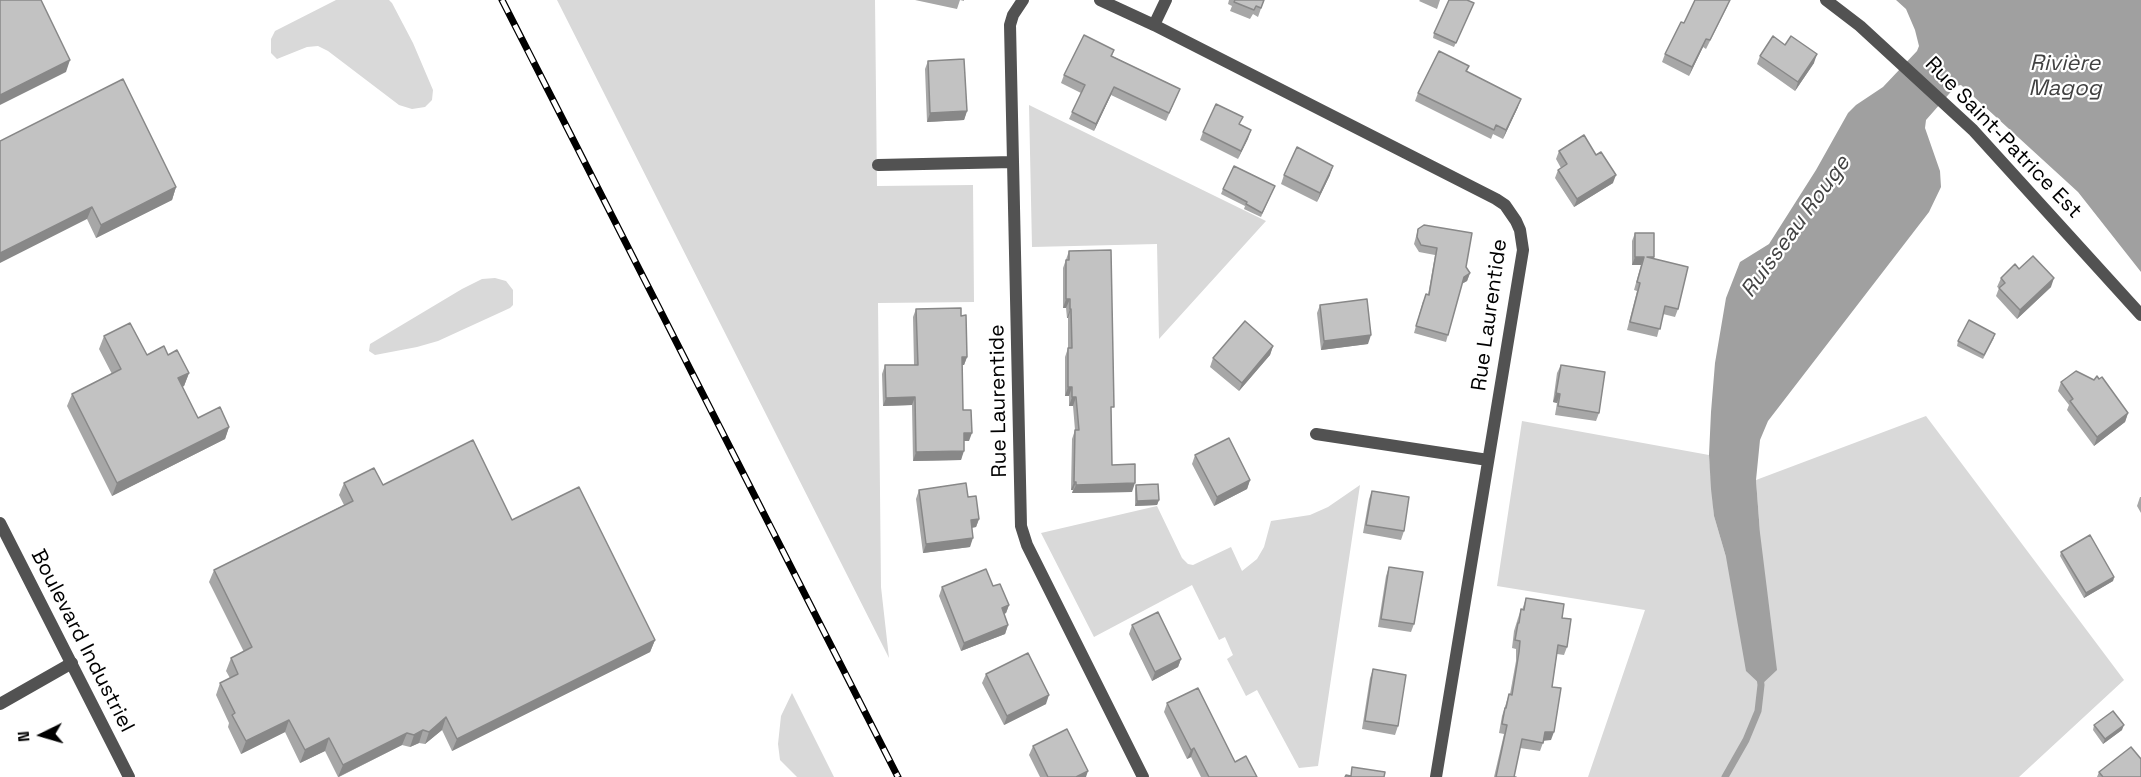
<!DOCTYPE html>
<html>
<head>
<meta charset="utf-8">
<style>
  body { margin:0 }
  #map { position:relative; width:2141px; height:777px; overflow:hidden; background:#fff; font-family:"Space Grotesk",sans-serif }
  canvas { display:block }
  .north { position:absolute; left:12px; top:705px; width:60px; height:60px; -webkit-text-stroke:4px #fff; paint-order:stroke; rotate:265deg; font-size:16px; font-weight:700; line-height:24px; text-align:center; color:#000 }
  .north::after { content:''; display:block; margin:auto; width:21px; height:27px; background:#000; clip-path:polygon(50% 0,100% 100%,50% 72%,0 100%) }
</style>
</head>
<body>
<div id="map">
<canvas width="2141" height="777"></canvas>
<div class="north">N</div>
</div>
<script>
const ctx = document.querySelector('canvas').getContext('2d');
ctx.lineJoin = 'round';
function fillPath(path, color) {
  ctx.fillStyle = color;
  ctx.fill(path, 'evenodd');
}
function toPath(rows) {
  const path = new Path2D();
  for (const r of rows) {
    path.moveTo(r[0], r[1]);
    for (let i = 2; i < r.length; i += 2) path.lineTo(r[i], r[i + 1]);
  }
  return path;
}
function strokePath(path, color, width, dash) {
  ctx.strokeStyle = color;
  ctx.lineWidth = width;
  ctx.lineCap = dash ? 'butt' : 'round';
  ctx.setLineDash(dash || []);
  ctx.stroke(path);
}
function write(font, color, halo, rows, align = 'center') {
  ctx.font = font + ' "Space Grotesk",sans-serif';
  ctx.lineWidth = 4.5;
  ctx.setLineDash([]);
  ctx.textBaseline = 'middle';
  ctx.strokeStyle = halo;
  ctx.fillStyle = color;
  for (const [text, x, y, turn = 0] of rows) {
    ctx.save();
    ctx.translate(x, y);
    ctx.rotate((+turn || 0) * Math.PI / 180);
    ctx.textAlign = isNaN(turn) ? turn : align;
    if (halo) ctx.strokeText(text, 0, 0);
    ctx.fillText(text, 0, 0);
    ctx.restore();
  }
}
const green = toPath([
  [336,0,389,0,392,3,413,43,433,90,432,100,425,107,412,109,399,105,328,51,318,46,307,47,277,59,271,53,271,39,275,31],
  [557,0,875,0,877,186,973,185,974,302,878,303,881,587,889,658],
  [1029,105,1266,221,1159,339,1157,244,1032,247],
  [495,278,506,281,513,290,513,305,510,308,438,341,417,347,375,355,369,351,370,344,462,289,482,279],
  [1926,416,2124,680,2019,777,1588,777,1645,610,1497,586,1522,421,1709,455,1714,516,1726,557,1760,533,1756,480],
  [1360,485,1318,766,1299,768,1257,690,1246,696,1227,659,1233,655,1225,637,1219,640,1192,585,1094,637,1041,533,1157,506,1182,558,1188,564,1193,565,1231,547,1242,571,1257,559,1264,547,1271,521,1310,515,1328,507],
  [792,693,834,777,797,777,780,760,778,744,781,716]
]);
const water = toPath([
  [1896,0,2141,0,2141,272,2078,192,1961,85,1956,86,1926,120,1925,128,1940,171,1941,187,1929,212,1768,421,1760,440,1756,480,1760,533,1777,670,1761,685,1746,671,1726,557,1714,516,1711,489,1709,455,1711,412,1715,363,1726,298,1740,262,1769,244,1816,170,1848,113,1856,105,1883,87,1917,51,1919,46,1915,30,1906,9]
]);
const stream = toPath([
  [1725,777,1746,740,1758,711,1761,685,1760,677]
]);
const minor = toPath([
  [1023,0,1013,15,1010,25,1021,526,1027,545,1143,777],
  [1100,0,1154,25,1496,199,1505,205,1516,221,1520,230,1523,250,1436,777],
  [1154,25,1166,0],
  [878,165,1013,162],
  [1316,434,1488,460],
  [0,704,72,663]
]);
const tertiary = toPath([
  [1826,0,1860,26,1973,130,2141,315],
  [0,523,129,777]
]);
const rail = toPath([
  [502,0,898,777]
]);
const wall = toPath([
  [915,0,964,0,964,1,960,0,957,9],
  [1229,0,1264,0,1258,17,1253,14,1250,19,1230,11,1232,6,1228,4],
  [1420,0,1440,0,1437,9,1419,1],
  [1474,3,1454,47,1433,38,1434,33],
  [1728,5,1706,49,1703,47,1689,76,1662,62,1665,54,1684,23],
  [1785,45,1814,63,1795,91,1757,64,1760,56],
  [1114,50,1112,56,1180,89,1166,121,1111,95,1094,131,1069,119,1081,93,1061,83,1064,75],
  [928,61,967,111,964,120,927,122,925,69],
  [1469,66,1467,71,1518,107,1503,139,1493,134,1491,139,1415,101,1418,93],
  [1240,124,1251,130,1238,159,1200,140,1203,132],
  [0,141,176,187,172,200,96,238,87,219],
  [1559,151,1596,155,1613,183,1574,207,1555,178,1558,170,1561,168,1556,159],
  [1284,175,1330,175,1317,202,1281,184],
  [1275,186,1261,217,1244,209,1245,206,1221,194,1223,189],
  [1418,229,1466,267,1470,273,1467,281,1462,284,1446,342,1414,333,1423,301,1428,295,1435,255,1419,252,1414,244],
  [1635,233,1654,258,1678,309,1675,317,1663,314,1657,337,1627,330,1637,291,1634,290,1641,265,1632,265,1632,241],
  [1069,251,1111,415,1112,465,1132,492,1072,493,1073,490,1071,490,1072,439,1075,430,1073,406,1069,406,1069,396,1065,396,1065,357,1068,348,1068,318,1067,318,1066,308,1063,308,1063,268],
  [2019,269,2051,287,2017,319,1996,296,1999,288,1997,287,2001,278],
  [1320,305,1368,344,1321,350,1317,313],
  [916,309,961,316,967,357,964,365,962,365,963,410,969,441,964,441,961,460,913,461,912,405,883,406,882,374,885,365,914,365,913,317],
  [104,336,147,355,168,355,189,373,184,386,182,387,198,418,229,427,225,439,112,496,67,406,72,394,112,374,99,349],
  [1994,338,1983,359,1957,346,1958,341],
  [1273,346,1270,355,1239,391,1210,367,1213,358],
  [1561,365,1599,413,1596,421,1555,415,1557,403,1553,402,1557,373],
  [2099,379,2128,413,2125,422,2094,446,2067,410,2069,405,2058,391,2061,382],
  [1195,455,1250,480,1247,489,1214,506,1192,464],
  [344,483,383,485,512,520,655,640,650,652,452,751,442,730,425,744,419,743,410,747,402,745,339,777,338,777,325,751,300,763,285,732,241,754,228,727,229,723,216,695,220,683,230,678,226,671,231,658,244,652,209,582,214,570,344,505,339,495],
  [1136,485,1159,500,1157,505,1135,506,1135,489],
  [919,490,968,497,979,519,976,527,972,528,970,547,923,553,916,499],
  [1372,491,1404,531,1401,540,1363,533,1369,499],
  [2140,497,2141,497,2141,513,2137,506],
  [2061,552,2114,577,2113,581,2084,598,2060,556],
  [1389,567,1414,624,1411,632,1378,627,1386,576],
  [942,587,1009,605,1006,613,1004,614,1008,625,1005,634,961,651,939,596],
  [1526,598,1562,618,1567,647,1564,655,1557,654,1552,687,1551,740,1544,740,1540,751,1520,748,1514,777,1516,777,1494,777,1504,734,1499,733,1502,716,1509,694,1510,694,1516,661,1516,649,1512,648,1514,631,1518,618,1521,609,1522,610],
  [1132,625,1181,659,1178,667,1152,681,1129,634],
  [1373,669,1398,726,1395,735,1362,729,1370,678],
  [986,674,1046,704,1004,725,982,683],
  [1167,703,1235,762,1257,777,1201,777,1191,757,1187,759,1164,712],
  [2094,725,2122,730,2103,744,2093,730],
  [1033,746,1086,777,1040,777,1029,755],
  [2099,772,2141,777,2097,777]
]);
const shadedWall = toPath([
  [1706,39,1703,47,1689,76,1692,67],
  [1817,54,1814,63,1795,91,1798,82],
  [70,60,66,72,0,105,0,95],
  [1114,87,1111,95,1094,131,1096,124],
  [1521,99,1518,107,1503,139,1506,130],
  [967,111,964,120,927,122,930,113],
  [1251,130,1248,139,1238,159,1241,151],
  [1333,166,1330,175,1317,202,1320,193],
  [1616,175,1613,183,1574,207,1577,199],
  [176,187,172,200,96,238,101,225],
  [92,207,87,219,0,263,0,253],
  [1635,257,1644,257,1641,265,1632,265],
  [1470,273,1467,281,1461,284,1464,277],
  [2054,278,2051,287,2017,319,2020,310],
  [1066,299,1070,299,1066,308,1063,308],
  [1070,309,1071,309,1068,318,1067,318],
  [1371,335,1368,344,1321,350,1324,341],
  [1273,346,1270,355,1239,391,1242,383],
  [962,357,967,357,964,365,959,365],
  [189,373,184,386,173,391,178,378],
  [1068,387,1072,387,1069,396,1065,396],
  [1556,393,1560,394,1557,403,1553,402],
  [915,397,912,405,883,406,886,398],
  [1072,397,1076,397,1073,406,1069,406],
  [2128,413,2125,422,2094,446,2097,437],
  [229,427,225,439,112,496,117,483],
  [964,433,972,433,969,441,961,441],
  [964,451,961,460,913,461,916,452],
  [1250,480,1247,489,1214,506,1217,497],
  [1074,482,1076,482,1073,490,1071,490],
  [1135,483,1132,492,1072,493,1076,485],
  [1159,500,1157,505,1135,506,1137,501],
  [979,519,976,527,968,528,971,520],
  [973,538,970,547,923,553,926,544],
  [2114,577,2113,581,2084,598,2086,593],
  [1009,605,1006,613,999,616,1002,608],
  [1008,625,1005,634,961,651,964,643],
  [655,640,650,652,452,751,457,739],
  [1181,659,1178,667,1152,681,1155,672],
  [1049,695,1046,704,1004,725,1007,716],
  [446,717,442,730,425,744,429,732],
  [289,720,285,732,241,754,246,741],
  [2124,725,2122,730,2103,744,2105,739],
  [423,730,419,743,410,747,414,735],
  [1545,732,1554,732,1551,740,1542,741],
  [407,733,402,745,338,777,343,765],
  [329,738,325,751,300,763,305,750],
  [1194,748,1191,757,1187,759,1191,750],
  [1088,771,1086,777,1076,777]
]);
const building = toPath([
  [0,0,41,0,70,60,0,95,0,0],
  [1235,0,1264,0,1261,8,1256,6,1254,10,1234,2,1235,0],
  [1449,0,1467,0,1474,3,1456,43,1434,33,1449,0],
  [1695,0,1730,0,1710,40,1706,39,1692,67,1665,54,1681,22,1684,23,1695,0],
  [1084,35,1114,50,1111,56,1180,89,1169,113,1114,87,1096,124,1072,112,1085,85,1064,75,1084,35],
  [1773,36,1785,45,1791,36,1817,54,1798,82,1760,56,1773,36],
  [1439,51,1469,66,1466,71,1521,99,1506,130,1496,125,1494,130,1418,93,1439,51],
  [964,59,967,111,930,113,928,61,964,59],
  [123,79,176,187,101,225,92,207,0,253,0,141,123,79],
  [1216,104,1243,117,1239,124,1251,130,1241,151,1203,132,1216,104],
  [1584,135,1596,155,1601,152,1616,175,1577,199,1558,170,1567,164,1559,151,1584,135],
  [1297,147,1333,166,1320,193,1284,175,1297,147],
  [1234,166,1275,186,1262,213,1246,204,1247,202,1223,189,1234,166],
  [1424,225,1472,233,1466,267,1470,273,1464,277,1448,335,1416,326,1426,294,1429,295,1437,248,1421,245,1417,237,1418,229,1424,225],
  [1635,233,1654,233,1654,257,1647,257,1688,267,1678,309,1665,306,1660,329,1630,322,1640,283,1637,282,1644,257,1635,257,1635,233],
  [1111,250,1114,407,1111,407,1112,465,1135,464,1135,483,1076,485,1076,482,1074,482,1075,430,1079,430,1076,397,1072,397,1072,387,1068,387,1068,348,1072,348,1071,309,1070,309,1070,299,1066,299,1066,260,1069,260,1069,251,1111,250],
  [2033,256,2054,278,2020,310,1999,288,2005,283,2001,278,2015,264,2019,269,2033,256],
  [1367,299,1371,335,1324,341,1320,305,1367,299],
  [961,308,961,316,966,315,967,357,962,357,963,410,971,410,972,433,964,433,964,451,916,452,915,397,886,398,885,365,918,365,916,309,961,308],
  [1969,320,1995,334,1984,355,1958,341,1969,320],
  [1245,321,1273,346,1242,383,1213,358,1245,321],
  [130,323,147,355,164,346,168,355,177,350,189,373,178,378,198,418,220,407,229,427,117,483,72,394,121,369,104,336,130,323],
  [1561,365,1605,372,1599,413,1558,406,1560,394,1556,393,1561,365],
  [2076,371,2094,380,2097,376,2099,379,2102,377,2128,413,2097,437,2070,401,2073,399,2061,382,2076,371],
  [1229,438,1250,480,1217,497,1195,455,1229,438],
  [473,440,512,520,579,487,655,640,457,739,446,717,429,732,423,730,414,735,407,733,343,765,329,738,305,750,289,720,246,741,232,715,235,713,220,683,238,674,231,658,252,647,214,570,353,501,344,483,374,468,383,485,473,440],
  [966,483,968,497,976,496,979,519,971,520,973,538,926,544,919,490,966,483],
  [1158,484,1159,500,1137,501,1136,485,1158,484],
  [1372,491,1409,497,1404,531,1366,525,1372,491],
  [2090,535,2114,577,2086,593,2061,552,2090,535],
  [1389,567,1423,572,1414,624,1381,619,1389,567],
  [986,569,993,586,1000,584,1009,605,1002,608,1008,625,964,643,942,587,986,569],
  [1526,598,1564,604,1562,618,1571,619,1567,647,1558,645,1552,687,1561,688,1554,732,1545,732,1543,743,1522,739,1514,777,1516,777,1496,777,1507,725,1502,724,1505,708,1506,708,1509,694,1512,695,1519,652,1520,641,1515,640,1518,623,1519,623,1521,609,1524,610,1526,598],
  [1158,612,1181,659,1155,672,1132,625,1158,612],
  [1028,653,1049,695,1007,716,986,674,1028,653],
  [1373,669,1406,675,1398,726,1365,721,1373,669],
  [1198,688,1235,762,1246,756,1257,777,1209,777,1194,748,1191,750,1167,703,1198,688],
  [2113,711,2124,725,2105,739,2094,725,2113,711],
  [1067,729,1088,771,1076,777,1048,777,1033,746,1067,729],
  [2131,747,2141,759,2141,777,2103,777,2099,772,2131,747],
  [1352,767,1385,772,1384,777,1345,777,1346,775,1351,776,1352,767]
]);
const streetNames = [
  ["Rue Saint-Patrice Est",2003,138,46],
  ["Rue Laurentide",1490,315,-82],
  ["Rue Laurentide",999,401,-91],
  ["Boulevard Industriel",82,641,63]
];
const waterNames = [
  ["Rivière",2065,64],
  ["Magog",2065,89],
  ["Ruisseau Rouge",1796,227,-54]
];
fillPath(green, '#d9d9d9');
fillPath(water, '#a0a0a0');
strokePath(stream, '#a0a0a0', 7);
strokePath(minor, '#525252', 12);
strokePath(tertiary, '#525252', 12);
strokePath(rail, '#000', 7);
strokePath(rail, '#fff', 4.5, [14]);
fillPath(wall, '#a7a7a7');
fillPath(shadedWall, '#888');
fillPath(building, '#c2c2c2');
strokePath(building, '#888', 1.5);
write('21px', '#000', '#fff', streetNames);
write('italic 22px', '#414141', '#fff', waterNames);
</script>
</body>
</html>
